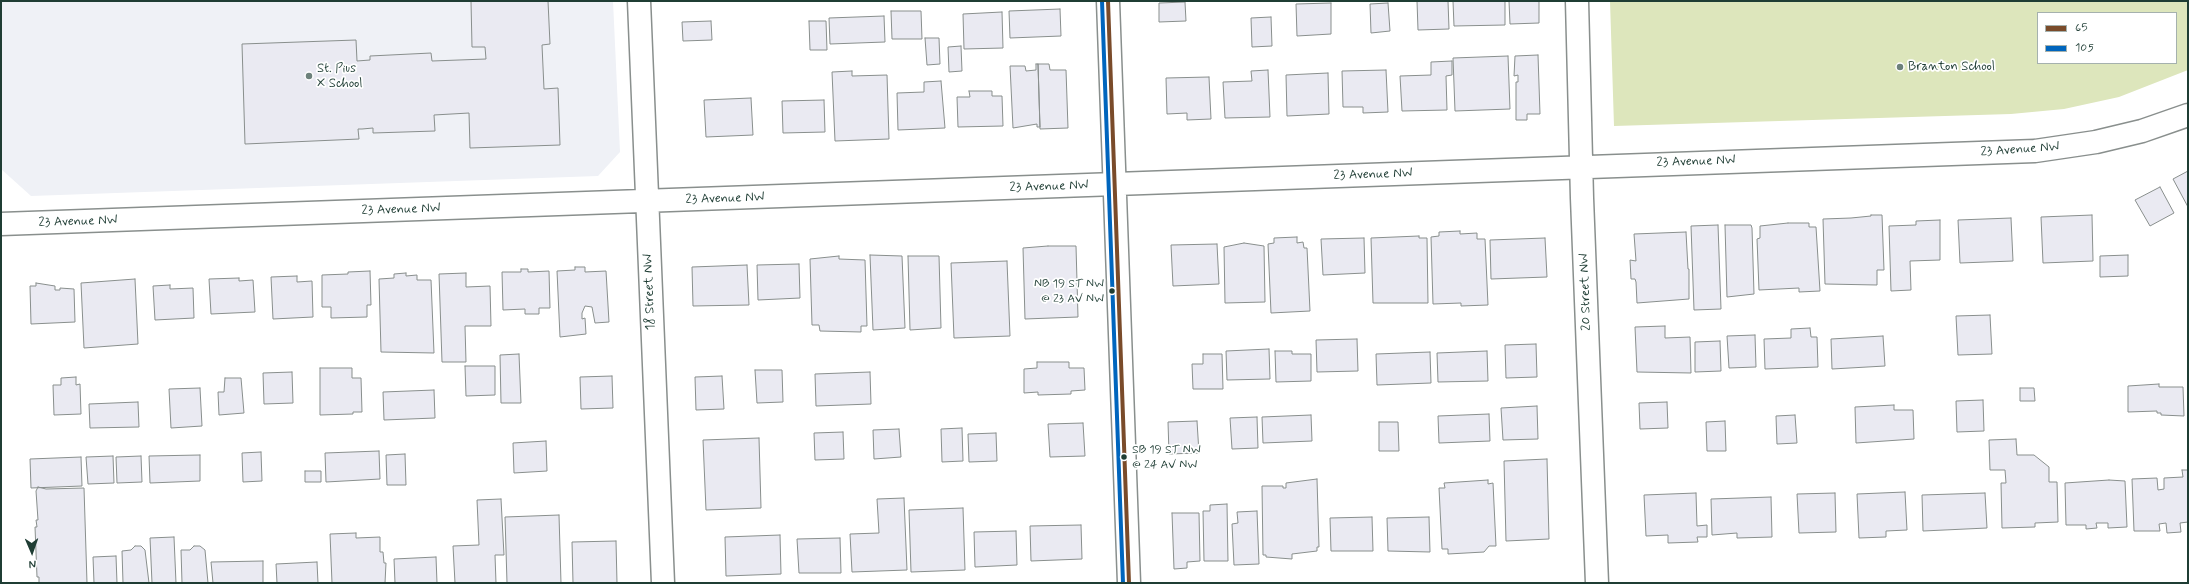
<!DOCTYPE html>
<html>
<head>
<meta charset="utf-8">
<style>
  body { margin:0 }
  #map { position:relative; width:2189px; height:584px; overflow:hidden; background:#fff; font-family:Mynerve,sans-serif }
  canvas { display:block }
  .frame { position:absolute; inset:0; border:2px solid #1f3d34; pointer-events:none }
  .legend { position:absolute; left:2037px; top:12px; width:140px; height:52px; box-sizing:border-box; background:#fff; border:1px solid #a5b1ae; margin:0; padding:5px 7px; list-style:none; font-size:12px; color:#1f3d34 }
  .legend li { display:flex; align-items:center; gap:8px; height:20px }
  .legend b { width:20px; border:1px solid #a5b1ae }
  .north { position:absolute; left:12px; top:532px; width:40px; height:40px; -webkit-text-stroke:3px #fff; paint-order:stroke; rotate:178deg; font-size:11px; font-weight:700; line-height:16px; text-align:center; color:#1f3d34 }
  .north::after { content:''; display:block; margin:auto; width:14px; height:18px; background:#1f3d34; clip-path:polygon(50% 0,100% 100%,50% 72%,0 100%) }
</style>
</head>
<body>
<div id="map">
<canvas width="2189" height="584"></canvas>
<div class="frame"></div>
<ul class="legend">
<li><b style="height:5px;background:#7a4b2a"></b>65</li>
<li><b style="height:5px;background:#0065bd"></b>105</li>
</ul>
<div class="north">N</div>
</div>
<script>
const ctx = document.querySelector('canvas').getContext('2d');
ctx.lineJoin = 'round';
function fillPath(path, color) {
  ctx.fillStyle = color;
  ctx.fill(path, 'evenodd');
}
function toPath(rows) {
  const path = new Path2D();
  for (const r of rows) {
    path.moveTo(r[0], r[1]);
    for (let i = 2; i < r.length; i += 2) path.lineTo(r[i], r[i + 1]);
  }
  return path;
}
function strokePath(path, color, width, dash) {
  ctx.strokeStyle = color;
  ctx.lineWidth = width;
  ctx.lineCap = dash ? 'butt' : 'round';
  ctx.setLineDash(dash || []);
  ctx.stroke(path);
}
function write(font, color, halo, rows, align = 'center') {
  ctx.font = font + ' Mynerve,sans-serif';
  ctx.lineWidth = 3.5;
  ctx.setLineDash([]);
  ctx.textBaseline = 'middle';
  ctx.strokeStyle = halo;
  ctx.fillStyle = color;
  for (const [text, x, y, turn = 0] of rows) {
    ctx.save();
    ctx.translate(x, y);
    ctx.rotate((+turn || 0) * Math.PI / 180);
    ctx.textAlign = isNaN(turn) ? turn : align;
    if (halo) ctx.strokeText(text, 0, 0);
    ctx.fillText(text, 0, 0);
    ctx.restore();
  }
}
const built = toPath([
  [1,1,613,1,620,152,598,176,31,196,1,169]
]);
const green = toPath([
  [1610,1,2188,1,2188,70,2119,97,2064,109,2011,114,1614,126],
  [2038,13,2176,13,2176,63,2038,63]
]);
const building = toPath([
  [471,1,548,1,550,44,542,45,544,89,558,88,560,145,470,148,469,113,434,115,435,131,373,133,373,128,362,129,358,129,359,139,245,144,242,44,356,40,357,61,370,60,370,56,431,53,432,61,486,59,485,47,472,47,471,1],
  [1417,1,1448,1,1449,29,1418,30,1417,1],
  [1453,1,1505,1,1505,25,1454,26,1453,1],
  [1509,1,1539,1,1539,23,1510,24,1509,1],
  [1185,2,1186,21,1159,22,1159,3,1185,2],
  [1331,3,1331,34,1297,36,1296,4,1331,3],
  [1388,3,1390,31,1371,33,1370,4,1388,3],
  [1060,9,1061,36,1010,38,1009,11,1060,9],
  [891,11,921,11,922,39,892,39,891,11],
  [1002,12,1003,48,964,49,963,14,1002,12],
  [884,16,885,42,830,44,829,18,884,16],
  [1271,17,1272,46,1252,47,1251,18,1271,17],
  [711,21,712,40,683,41,682,22,711,21],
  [809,21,826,21,827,50,810,50,809,21],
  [925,38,939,38,940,64,927,65,925,38],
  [961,46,962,71,949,72,948,47,961,46],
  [1538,55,1540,114,1527,114,1527,120,1516,120,1516,82,1518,82,1518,75,1514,76,1515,56,1538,55],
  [1508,56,1510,109,1455,111,1453,58,1508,56],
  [1452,61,1452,75,1446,76,1447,110,1402,111,1400,76,1431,75,1431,62,1452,61],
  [1036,64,1038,64,1040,127,1037,127,1037,124,1013,128,1010,66,1025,66,1026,71,1036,70,1036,64],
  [1038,64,1049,64,1050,70,1066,70,1068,128,1040,129,1038,64],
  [1268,70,1270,117,1225,118,1223,82,1252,81,1251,71,1268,70],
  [1386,70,1388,112,1363,113,1363,107,1343,107,1342,71,1386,70],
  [852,71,852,76,887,75,889,139,835,141,832,72,852,71],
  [1328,73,1329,114,1287,116,1286,75,1328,73],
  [1209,77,1211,119,1187,120,1187,113,1167,114,1166,78,1209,77],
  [941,81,945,128,898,130,897,93,924,92,924,82,941,81],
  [969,91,992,91,992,96,1002,96,1003,126,958,127,957,97,970,97,969,91],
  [751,98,753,135,706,137,704,100,751,98],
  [824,100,825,132,783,133,782,101,824,100],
  [2188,171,2188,207,2173,179,2188,171],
  [2160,187,2174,213,2150,226,2135,200,2160,187],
  [1871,215,1882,215,1884,270,1877,270,1877,285,1825,284,1823,219,1851,218,1871,216,1871,215],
  [2092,215,2093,261,2043,263,2041,217,2092,215],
  [2011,218,2013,261,1960,263,1958,220,2011,218],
  [1940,220,1940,260,1910,261,1911,290,1891,291,1889,226,1916,225,1916,221,1940,220],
  [1788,223,1809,223,1809,227,1816,227,1820,291,1799,292,1799,288,1759,290,1757,239,1760,238,1760,226,1788,223],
  [1718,225,1721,309,1694,310,1691,226,1718,225],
  [1725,225,1751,225,1752,228,1754,294,1727,297,1725,225],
  [1460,231,1460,234,1477,233,1477,239,1485,239,1488,305,1461,306,1461,303,1433,304,1431,237,1439,236,1439,232,1460,231],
  [1686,232,1688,269,1689,269,1689,299,1637,303,1636,282,1635,279,1631,279,1630,260,1636,261,1634,234,1686,232],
  [1419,236,1419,238,1427,238,1428,303,1373,303,1371,238,1419,236],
  [1297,237,1297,243,1303,242,1304,248,1307,248,1310,311,1271,313,1268,244,1274,243,1274,238,1297,237],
  [1364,238,1365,273,1323,275,1321,239,1364,238],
  [1545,238,1547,277,1491,279,1490,240,1545,238],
  [1244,243,1264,246,1265,302,1225,303,1224,247,1244,243],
  [1217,244,1219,284,1173,286,1171,245,1217,244],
  [1048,246,1076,246,1078,317,1025,319,1023,248,1048,246],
  [870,255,902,256,905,328,873,330,870,255],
  [2128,255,2128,276,2100,277,2100,256,2128,255],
  [839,256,839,259,865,260,867,326,861,326,861,332,820,331,819,325,812,325,810,259,839,256],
  [908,256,939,256,941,328,910,330,908,256],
  [1007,261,1010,336,954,338,951,263,1007,261],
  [799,264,800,298,758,300,757,265,799,264],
  [747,265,749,305,693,306,692,267,747,265],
  [575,267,585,267,585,272,606,271,609,322,595,323,592,307,585,306,582,313,582,319,585,318,586,334,560,337,557,271,575,270,575,267],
  [521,269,528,269,528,272,549,271,550,308,539,308,539,314,525,314,525,309,503,310,502,272,521,272,521,269],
  [370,271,371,305,367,305,367,317,331,318,331,307,322,307,322,275,348,274,348,272,370,271],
  [406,273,406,276,417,275,417,280,431,280,434,353,381,352,379,279,394,278,394,274,406,273],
  [466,273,466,287,490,286,491,326,465,326,466,362,442,362,439,274,466,273],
  [297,276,297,282,312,281,313,317,273,319,271,277,297,276],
  [239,278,239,281,253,280,255,312,211,314,209,279,239,278],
  [135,279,138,344,84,348,81,283,135,279],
  [36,283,55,286,55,290,60,290,60,288,74,289,75,322,31,324,30,286,36,286,36,283],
  [170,285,170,289,193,288,194,318,155,320,153,286,170,285],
  [1990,315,1992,354,1958,355,1956,316,1990,315],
  [1665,326,1665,338,1690,337,1691,373,1637,372,1635,327,1665,326],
  [1810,328,1811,337,1817,337,1818,367,1765,369,1764,339,1791,338,1791,329,1810,328],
  [1755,335,1756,367,1729,368,1727,336,1755,335],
  [1883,336,1885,366,1832,369,1831,339,1883,336],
  [1357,339,1358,371,1317,372,1316,340,1357,339],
  [1720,341,1721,371,1695,372,1695,342,1720,341],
  [1536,344,1537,377,1506,378,1505,345,1536,344],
  [1269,349,1270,379,1227,380,1226,351,1269,349],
  [1275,351,1292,351,1292,354,1311,354,1311,381,1276,382,1275,351],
  [1487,351,1488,381,1438,382,1437,353,1487,351],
  [1430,352,1431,383,1377,385,1376,354,1430,352],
  [519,354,521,403,501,403,500,355,519,354],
  [1203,354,1222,354,1223,389,1193,389,1192,364,1203,364,1203,354],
  [1037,362,1069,362,1069,368,1084,368,1085,390,1071,391,1071,394,1038,395,1038,392,1024,393,1024,369,1037,368,1037,362],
  [465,366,495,366,495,395,466,396,465,366],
  [320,368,352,368,352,378,361,378,362,412,353,412,353,414,320,415,320,368],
  [755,370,782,370,783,402,757,403,755,370],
  [292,372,293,403,264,404,263,373,292,372],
  [870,372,871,404,816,406,815,374,870,372],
  [612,376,613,408,581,409,580,377,612,376],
  [722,376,724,409,696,410,695,377,722,376],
  [76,377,76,385,80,384,81,414,54,415,53,385,61,385,61,378,76,377],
  [225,378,241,378,244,413,219,415,218,392,224,392,225,378],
  [2159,384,2159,387,2183,387,2184,416,2161,415,2161,413,2157,413,2157,411,2128,412,2128,386,2159,384],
  [200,388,202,426,171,428,169,389,200,388],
  [2020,388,2034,388,2035,401,2020,401,2020,388],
  [434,390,435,418,384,420,383,392,434,390],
  [1983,400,1984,431,1957,432,1956,401,1983,400],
  [138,402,139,427,90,428,89,404,138,402],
  [1667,402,1668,428,1640,429,1639,403,1667,402],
  [1894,405,1894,410,1913,410,1914,439,1856,443,1855,407,1894,405],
  [1537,406,1538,439,1503,440,1501,408,1537,406],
  [1489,414,1490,441,1439,443,1438,416,1489,414],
  [1311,415,1312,441,1263,443,1262,417,1311,415],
  [1795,415,1797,443,1777,444,1776,416,1795,415],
  [1257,417,1258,448,1232,449,1230,418,1257,417],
  [1197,421,1199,453,1169,454,1168,422,1197,421],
  [1725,421,1726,451,1707,451,1706,422,1725,421],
  [1379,422,1398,422,1399,451,1379,451,1379,422],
  [1083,423,1085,456,1050,457,1048,424,1083,423],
  [962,428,963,461,942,462,941,429,962,428],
  [899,429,901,457,874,459,873,430,899,429],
  [843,432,844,459,815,460,814,433,843,432],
  [996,433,997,461,969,462,968,434,996,433],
  [759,438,761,508,706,510,703,440,759,438],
  [2016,439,2017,455,2034,455,2049,467,2049,482,2057,482,2058,522,2035,523,2035,527,2002,528,2001,483,2006,483,2005,470,1990,470,1989,440,2016,439],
  [546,441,547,471,514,473,513,443,546,441],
  [379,451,380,479,326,482,325,453,379,451],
  [261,452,262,481,243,482,242,453,261,452],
  [405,454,406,485,387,485,386,455,405,454],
  [200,455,200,481,150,483,149,456,200,455],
  [113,456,114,483,88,484,86,457,113,456],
  [141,456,142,482,117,483,116,457,141,456],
  [81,457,82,486,31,488,30,459,81,457],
  [1547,459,1549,539,1506,541,1504,461,1547,459],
  [2182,470,2188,470,2188,522,2180,523,2181,532,2167,533,2166,523,2159,524,2160,531,2134,531,2132,479,2157,478,2158,490,2164,489,2164,478,2183,477,2182,470],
  [305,471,321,471,321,482,305,482,305,471],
  [1317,479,1319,547,1317,547,1317,551,1292,554,1292,559,1266,557,1266,555,1263,555,1262,486,1283,486,1283,488,1286,488,1286,483,1317,479],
  [1488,480,1488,484,1493,483,1496,546,1489,546,1484,552,1448,554,1448,549,1442,549,1439,488,1445,488,1444,483,1488,480],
  [2109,480,2125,481,2127,527,2108,528,2108,523,2096,523,2097,528,2086,529,2086,525,2066,525,2065,483,2109,480],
  [38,487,46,489,84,488,87,583,39,583,39,577,37,577,35,527,37,527,36,520,38,520,36,491,38,487],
  [1905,492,1907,530,1886,531,1886,537,1859,538,1857,494,1905,492],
  [1696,493,1697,526,1707,525,1707,537,1697,537,1698,542,1668,543,1668,535,1646,536,1644,495,1696,493],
  [1835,493,1836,532,1799,533,1797,494,1835,493],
  [1985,493,1987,528,1923,531,1922,495,1985,493],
  [1771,497,1772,537,1737,538,1737,533,1712,535,1711,499,1771,497],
  [904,498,907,570,852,572,850,534,879,533,877,499,904,498],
  [501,499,504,555,495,555,496,583,455,583,453,546,479,545,477,500,501,499],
  [1227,504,1228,561,1204,561,1203,511,1210,511,1210,505,1227,504],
  [963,508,965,570,911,572,909,510,963,508],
  [1257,511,1259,564,1234,565,1232,524,1238,523,1237,512,1257,511],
  [1172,513,1199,513,1200,561,1187,562,1187,568,1174,569,1172,513],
  [559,515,561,583,507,583,505,517,559,515],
  [1372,517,1373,551,1331,551,1330,518,1372,517],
  [1429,517,1430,552,1388,551,1387,518,1429,517],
  [1081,525,1082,559,1031,561,1030,526,1081,525],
  [1016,531,1017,565,975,567,974,532,1016,531],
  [356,533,356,538,380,537,380,552,383,552,384,563,386,563,385,583,332,583,330,534,356,533],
  [780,535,781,574,726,576,725,537,780,535],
  [174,537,176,583,152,583,150,538,174,537],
  [840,538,841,573,799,573,797,539,840,538],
  [616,541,617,583,573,583,572,542,616,541],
  [135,546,141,546,145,550,149,583,123,583,122,551,131,550,135,546],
  [194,546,200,546,205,550,208,583,182,583,181,550,190,550,194,546],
  [116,556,117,583,94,583,93,557,116,556],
  [436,557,437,583,395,583,394,559,436,557],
  [263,561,263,583,213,583,211,562,263,561],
  [317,562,318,583,277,583,276,564,317,562]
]);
const minor = toPath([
  [639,1,663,583],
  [1108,1,1129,583],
  [1577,1,1582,198,1597,583],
  [1,224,2035,151,2096,142,2142,131,2188,115]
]);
const bus1 = toPath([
  [1108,1,1129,583]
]);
const bus2 = toPath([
  [1102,1,1123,583]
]);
const markers = [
  [1900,67,4,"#6d817b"],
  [309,76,4,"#6d817b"],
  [1112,291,3.5,"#1f3d34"],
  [1124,457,3.5,"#1f3d34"]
];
const busNames = [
  ["NB 19 ST NW",1104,284],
  ["@ 23 AV NW",1104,299],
  ["SB 19 ST NW",1132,450,"left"],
  ["@ 24 AV NW",1132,465,"left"]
];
const poiNames = [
  ["Branton School",1908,67],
  ["St. Pius",317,69],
  ["X School",317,84]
];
const streetNames = [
  ["23 Avenue NW",2020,150,-4],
  ["23 Avenue NW",1696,162,-2],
  ["23 Avenue NW",1373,175,-2],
  ["23 Avenue NW",1049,187,-2],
  ["23 Avenue NW",725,199,-2],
  ["23 Avenue NW",401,210,-2],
  ["23 Avenue NW",78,222,-2],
  ["18 Street NW",650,292,-92],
  ["20 Street NW",1586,292,-92]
];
fillPath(built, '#eff1f6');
fillPath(green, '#dde6bc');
fillPath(building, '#eaeaf2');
strokePath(building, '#898f8d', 1);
strokePath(minor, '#898f8d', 25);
strokePath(minor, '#fff', 22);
strokePath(bus1, '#7a4b2a', 4);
strokePath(bus2, '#0065bd', 4);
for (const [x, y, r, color] of markers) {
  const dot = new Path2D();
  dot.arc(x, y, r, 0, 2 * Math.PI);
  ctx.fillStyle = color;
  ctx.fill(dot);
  strokePath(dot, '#fff', 1.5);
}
write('12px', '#1f3d34', '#fff', busNames, 'right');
write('13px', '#1f3d34', '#fff', poiNames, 'left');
write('13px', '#1f3d34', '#fff', streetNames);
</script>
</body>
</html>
